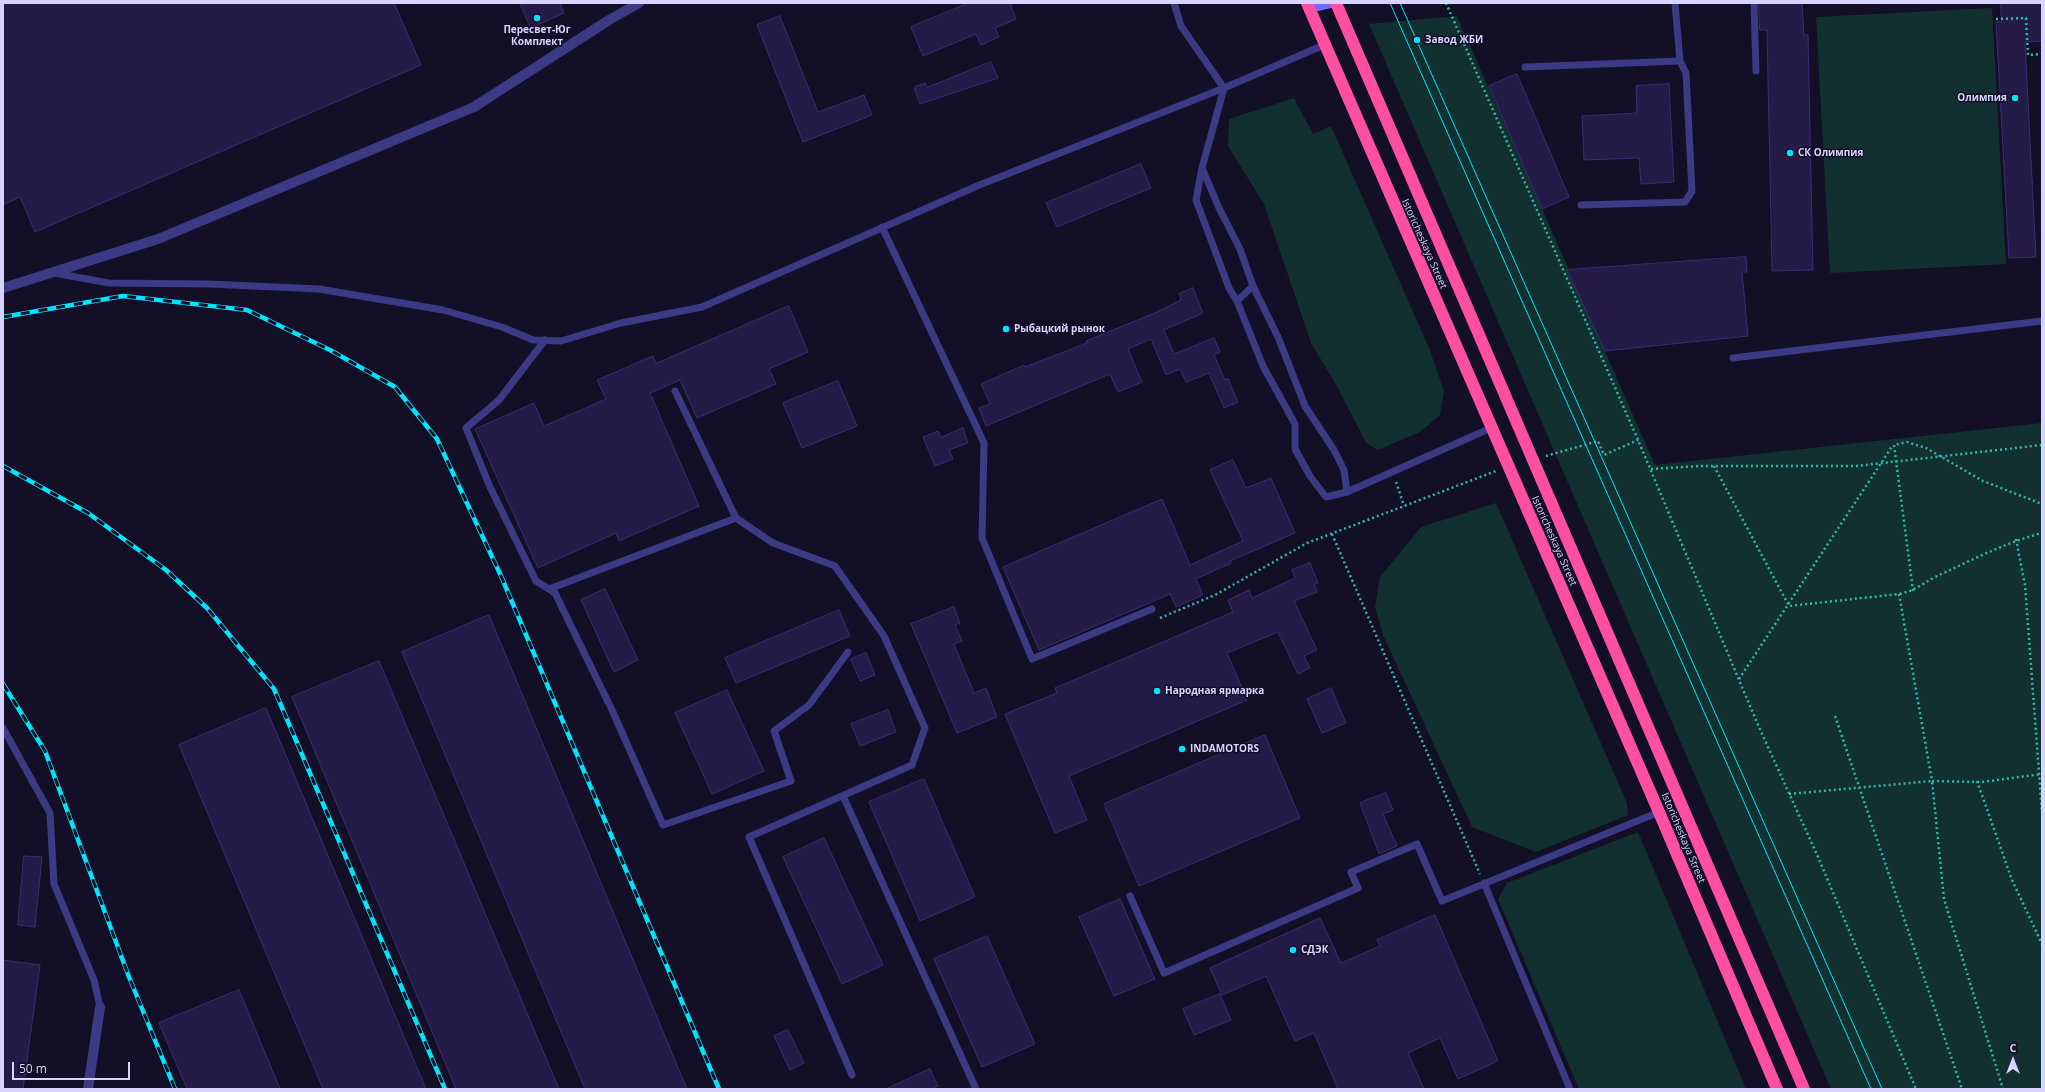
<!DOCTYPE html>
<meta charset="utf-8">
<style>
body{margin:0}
#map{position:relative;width:2045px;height:1092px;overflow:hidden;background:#130f26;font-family:"Open Sans",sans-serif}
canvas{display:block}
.frame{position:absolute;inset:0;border:4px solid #d9d4ff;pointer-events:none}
.north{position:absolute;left:1993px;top:1040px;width:40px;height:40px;-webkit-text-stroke:3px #130f26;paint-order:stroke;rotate:0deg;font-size:11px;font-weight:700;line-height:16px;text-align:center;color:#d9d4ff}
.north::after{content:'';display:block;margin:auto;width:14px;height:18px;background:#d9d4ff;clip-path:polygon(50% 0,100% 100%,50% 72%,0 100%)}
.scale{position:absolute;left:12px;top:1062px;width:118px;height:18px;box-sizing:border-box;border:2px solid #d9d4ff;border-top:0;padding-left:5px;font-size:12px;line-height:14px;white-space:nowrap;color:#d9d4ff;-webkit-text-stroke:3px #130f26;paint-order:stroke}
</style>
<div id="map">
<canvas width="2045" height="1092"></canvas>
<div class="frame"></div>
<div class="north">С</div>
<div class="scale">50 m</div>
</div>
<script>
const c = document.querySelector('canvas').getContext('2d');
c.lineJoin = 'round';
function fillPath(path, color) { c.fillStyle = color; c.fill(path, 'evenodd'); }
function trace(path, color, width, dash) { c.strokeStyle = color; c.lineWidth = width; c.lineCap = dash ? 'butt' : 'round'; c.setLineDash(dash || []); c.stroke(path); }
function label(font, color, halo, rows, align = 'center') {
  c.font = font + ' "Open Sans",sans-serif'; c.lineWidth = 3; c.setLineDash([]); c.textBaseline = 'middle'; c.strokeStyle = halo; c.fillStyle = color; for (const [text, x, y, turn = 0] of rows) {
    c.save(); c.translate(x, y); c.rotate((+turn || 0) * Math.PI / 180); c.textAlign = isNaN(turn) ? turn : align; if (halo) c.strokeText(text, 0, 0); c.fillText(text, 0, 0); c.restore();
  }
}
fillPath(new Path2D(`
 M1992,8L2006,264L1830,273L1816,17Z
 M1457,16L1655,465L2042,423V1089H1831L1369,24Z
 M1294,98L1313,134L1331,126L1429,348L1444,391L1440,415L1420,432L1378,450L1366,443L1338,388L1311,343L1264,204L1228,146L1229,119Z
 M1496,503L1627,803L1628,815L1536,852L1472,827L1383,635L1375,607L1380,577L1421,527Z
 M1638,832L1746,1089H1579L1498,899L1507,883Z`), '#12302f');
const building = new Path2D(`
 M3,3H394L421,65L35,232L20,197L3,205Z
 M520,3H560L564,13L531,28Z
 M969,3H1010L1016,19L995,28L999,37L981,45L976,34L923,56L911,27Z
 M1759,3H1802L1804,35H1808L1813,270L1772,271L1767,30H1760Z
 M2001,3H2042V41L2025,42L2036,257L2009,258L1996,22H2001Z
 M780,16L818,112L864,95L872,115L803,142L757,25Z
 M991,62L998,78L920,104L914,87L925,83L927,87Z
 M1517,74L1569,197L1542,209L1489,86Z
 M1669,84L1674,182L1641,184L1639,158L1584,160L1582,116L1637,113L1636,86Z
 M1141,164L1151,188L1057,227L1046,203Z
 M1746,257L1747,272H1742L1748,336L1605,351L1567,270Z
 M1193,288L1203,313L1164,330L1174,354L1214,338L1220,352L1214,355L1225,380L1228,379L1238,402L1224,408L1209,373L1186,382L1180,369L1166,375L1151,339L1128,349L1142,382L1118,392L1110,374L986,426L979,408L990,404L981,384L1024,365L1025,367L1087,343L1086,341L1157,312L1181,300L1179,294Z
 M789,306L808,352L769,369L776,384L697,418L680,380L650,393L699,506L619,541L616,533L538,568L475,429L534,403L544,426L606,399L597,380L653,356L656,363Z
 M838,381L857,426L802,448L783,403Z
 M963,428L968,443L949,450L953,459L935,466L923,437L938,431L941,437Z
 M1233,460L1246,488L1271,478L1295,533L1230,561L1231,563L1196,579L1203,595L1176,607L1170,594L1039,650L1003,567L1162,499L1190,565L1243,541L1210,470Z
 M1310,563L1318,583L1314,584L1317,592L1294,601L1317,650L1304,656L1310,668L1298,674L1278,632L1227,653L1247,700L1069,776L1087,820L1055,833L1005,714L1057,693L1055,688L1233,612L1228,600L1249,590L1252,598L1295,578L1292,570Z
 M605,589L638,660L614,672L581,600Z
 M954,607L960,623L955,625L962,641L954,644L974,693L986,688L997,717L957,733L911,624Z
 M839,610L850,636L736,683L725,658Z
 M489,615L687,1089H585L402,652Z
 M866,653L875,675L860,681L851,659Z
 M379,661L559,1089H456L292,697Z
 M1331,688L1346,723L1322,733L1307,699Z
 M727,690L764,771L712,794L675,713Z
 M266,708L426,1089H323L179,745Z
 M888,710L896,732L860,746L851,724Z
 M1265,735L1300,818L1139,886L1104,804Z
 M924,779L975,897L920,921L869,802Z
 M1386,793L1393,810L1383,814L1397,846L1379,854L1360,803Z
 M824,838L883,965L842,984L783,857Z
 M24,856L42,857L35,927L18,925Z
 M1120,899L1155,979L1114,996L1079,917Z
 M1435,915L1498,1061L1458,1079L1440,1038L1408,1053L1424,1089H1338L1314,1033L1295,1041L1266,976L1222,995L1210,968L1320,918L1341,963L1380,946L1377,940Z
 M987,936L1035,1044L982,1067L934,959Z
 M3,960L40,965L23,1089H3Z
 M239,990L280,1089H187L159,1023Z
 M1220,994L1231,1020L1194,1035L1183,1009Z
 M788,1030L804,1063L790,1070L774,1036Z
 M930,1069L938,1086L931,1089H886Z`);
fillPath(building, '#241b47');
trace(building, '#3b2d73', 1);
trace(new Path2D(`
 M1446,3L1638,440L1758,725L1818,857L1916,1089
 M1996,19L2026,18L2028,55L2042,54
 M1546,456L1598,441L1604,455L1638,440
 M1714,466L1789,606L1899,594C1914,591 1922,584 1935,577C1970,561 2004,543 2042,533
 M1651,469L1699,466H1856L2042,445
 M1396,482L1404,506
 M1332,534L1480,874
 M2016,539L2025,585L2042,813
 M1913,591L1894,445L1907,442L1926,448L1983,481L2042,504
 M1899,594L1932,781L1982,782L2042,774
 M1160,618L1215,595L1307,543L1496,471
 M1739,679L1893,445
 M1835,716L1962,1089
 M1977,781L2012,880L2042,944
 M1789,794L1932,781L1944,899L2003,1089`), '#2fb8b0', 2.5, [2, 3]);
trace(new Path2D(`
 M1174,3L1181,26L1224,88L1202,168L1196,200L1229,288L1237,301L1263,366L1295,424V449L1310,476L1326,497L1347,492L1344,470L1334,450L1305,406L1278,337L1253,286L1240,249L1219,208L1202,168
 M1754,3L1756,71
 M1525,67L1680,61L1675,3
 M1581,205L1685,202L1692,191L1686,73L1680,61
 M882,227L984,443L982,538L1032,659L1152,609
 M54,273L109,283L209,284L319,289L443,310L502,327L533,340L561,341L621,323L702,307L977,186L1224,88L1324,45
 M1237,301L1253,286
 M545,340L499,400L466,428L490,487L536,581L555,593L612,710L663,825L791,781L774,731L809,705L848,652
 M1733,358L2042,321
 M1347,492L1491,428
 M736,518L773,543L835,566L884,636L925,728L912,765L749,837L852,1075
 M549,589L736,518L675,391
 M3,728L50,813L54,884L94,980L100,1007
 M843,796L976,1089
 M1484,883L1570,1089
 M1130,896L1164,973L1358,888L1351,872L1417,844L1442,901L1659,812`), '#3d3a85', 7);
trace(new Path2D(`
 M3,288L158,239L474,107L609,20L639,3
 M88,1089L100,1007`), '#3d3a85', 10);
trace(new Path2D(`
 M1310,8L1331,3`), '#6f6bff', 10);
trace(new Path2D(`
 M1307,3L1659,812L1777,1089
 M1336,3L1804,1089`), '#ff4fa3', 12);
trace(new Path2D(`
 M1390,3L1871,1089
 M1400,3L1882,1089`), '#00e5ff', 1);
const rail = new Path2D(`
 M3,317L123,296L247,310L330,350L395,387L437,439L501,576L719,1089
 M3,466L88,513L166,570L207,608L274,689L445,1089
 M3,684L45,751L129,977L175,1089`);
trace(rail, '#00e5ff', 4.5);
trace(rail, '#130f26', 3, [9]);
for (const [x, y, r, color] of [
 [537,18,4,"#00e5ff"],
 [1417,40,4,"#00e5ff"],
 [2015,98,4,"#00e5ff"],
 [1790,153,4,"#00e5ff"],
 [1006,329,4,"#00e5ff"],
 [1157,691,4,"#00e5ff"],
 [1182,749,4,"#00e5ff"],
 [1293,950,4,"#00e5ff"]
]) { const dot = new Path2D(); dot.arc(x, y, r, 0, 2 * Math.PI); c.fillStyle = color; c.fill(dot); trace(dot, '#130f26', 1.5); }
label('bold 10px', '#d9d4ff', '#130f26', [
 ["Пересвет-Юг",537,30,"center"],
 ["Комплект",537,42,"center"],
 ["Завод ЖБИ",1425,40],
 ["Олимпия",2007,98,"right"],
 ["СК Олимпия",1798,153],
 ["Рыбацкий рынок",1014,329],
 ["Народная ярмарка",1165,691],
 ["INDAMOTORS",1190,749],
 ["СДЭК",1301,950]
], 'left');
label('10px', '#d9d4ff', '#130f26', [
 ["Istoricheskaya Street",1424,244,66],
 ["Istoricheskaya Street",1554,541,66],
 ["Istoricheskaya Street",1683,838,67]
]);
</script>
